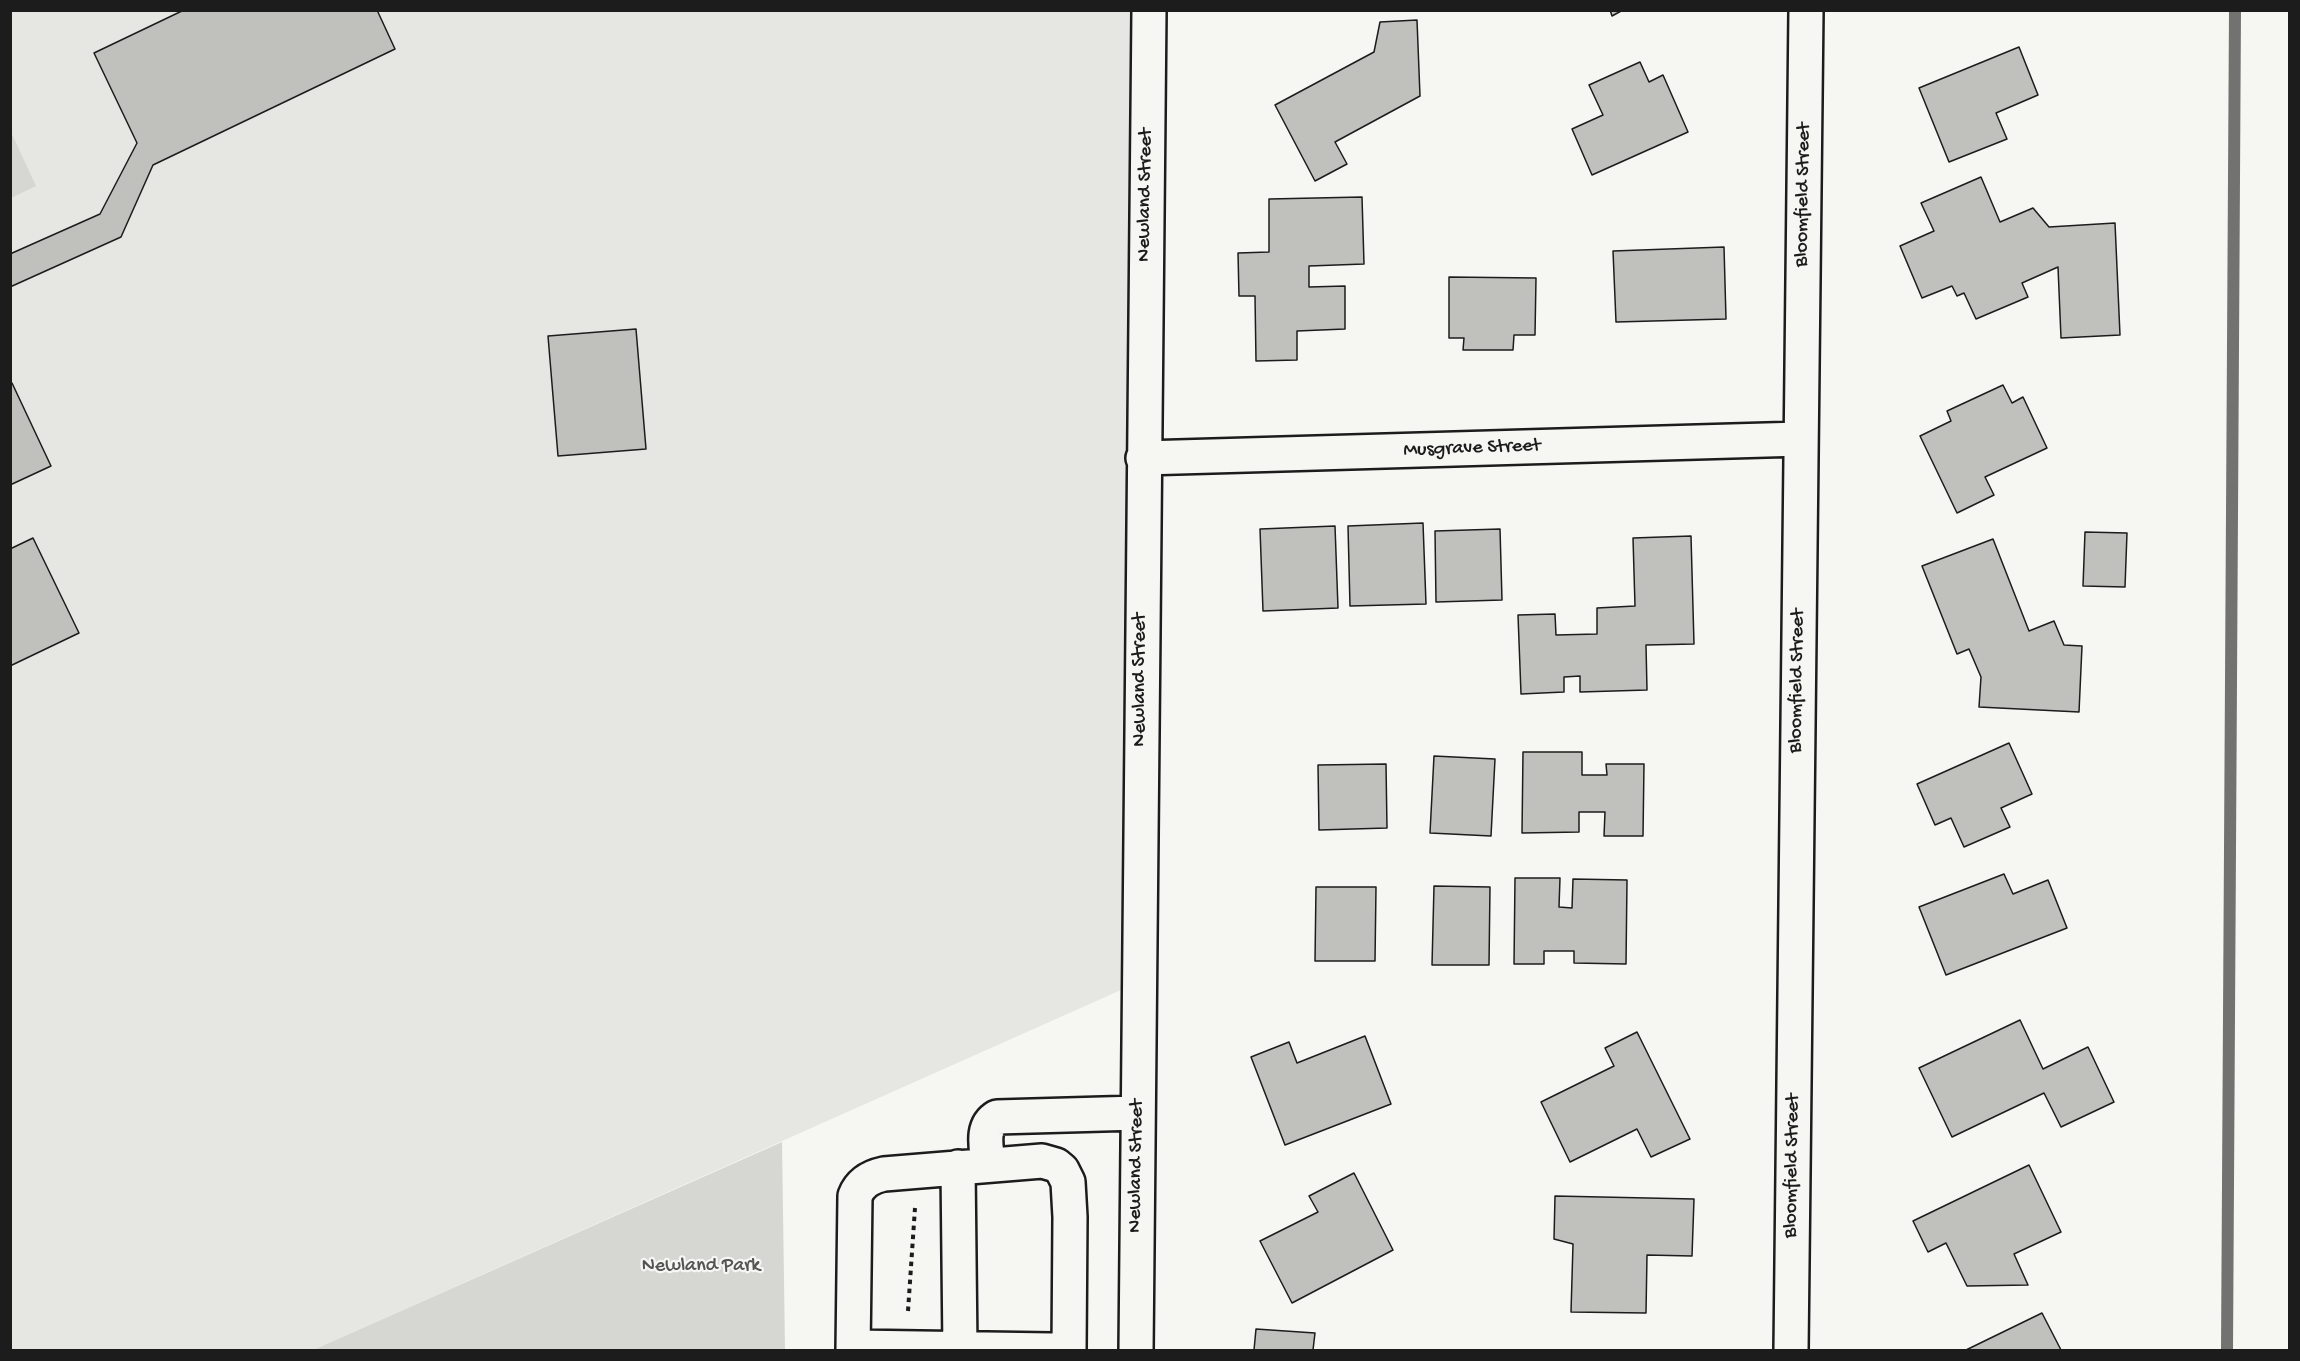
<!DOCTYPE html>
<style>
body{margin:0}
#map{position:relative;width:2300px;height:1361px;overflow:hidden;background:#f6f6f2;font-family:"Gochi Hand",sans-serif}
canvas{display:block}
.frame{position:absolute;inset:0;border:12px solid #1c1c1c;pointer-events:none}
</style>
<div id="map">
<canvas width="2300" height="1361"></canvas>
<div class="frame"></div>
</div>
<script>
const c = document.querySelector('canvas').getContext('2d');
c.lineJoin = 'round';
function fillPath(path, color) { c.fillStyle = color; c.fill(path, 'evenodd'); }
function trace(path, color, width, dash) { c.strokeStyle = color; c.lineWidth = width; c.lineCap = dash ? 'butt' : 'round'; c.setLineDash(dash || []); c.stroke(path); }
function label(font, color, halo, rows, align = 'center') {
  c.font = font + ' "Gochi Hand",sans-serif'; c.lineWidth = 4.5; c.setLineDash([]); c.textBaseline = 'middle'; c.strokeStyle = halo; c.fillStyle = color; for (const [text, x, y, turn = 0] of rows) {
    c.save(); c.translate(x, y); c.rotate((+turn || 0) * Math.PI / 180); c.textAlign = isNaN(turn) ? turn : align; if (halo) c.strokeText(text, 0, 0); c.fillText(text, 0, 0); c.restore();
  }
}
fillPath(new Path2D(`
 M10,11H1149L1139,982L313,1350H11Z`), '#e6e6e2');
fillPath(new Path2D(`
 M10,130L36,186L11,198H10Z
 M782,1142L785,1350H313Z`), '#d6d6d2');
trace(new Path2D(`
 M2227,1350L2235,10`), '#727271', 12);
const building = new Path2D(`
 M184,10H377L395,49L153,165L121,237L10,287V254L100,214L137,143L94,53Z
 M1610,10H1623L1612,16Z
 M1417,20L1420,96L1335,142L1347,164L1315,181L1275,105L1374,52L1380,22Z
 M2019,47L2038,95L1996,113L2007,139L1949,162L1919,88Z
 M1640,62L1649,82L1663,75L1688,132L1592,175L1572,129L1603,115L1589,85Z
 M1981,177L2000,222L2033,208L2049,227L2115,223L2120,335L2061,338L2058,267L2022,283L2028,297L1976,319L1964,293L1957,296L1952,286L1922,298L1900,246L1934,231L1921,203Z
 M1362,197L1364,264L1309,266V287L1345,286V329L1297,331V360L1256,361L1255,296H1239L1238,253L1269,252V199Z
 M1724,247L1726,319L1616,322L1613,251Z
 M1449,277L1536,278L1535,335H1514L1513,350H1463L1464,338H1449Z
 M636,329L646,449L558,456L548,336Z
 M12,383L51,466L10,485V384Z
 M2003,385L2012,403L2023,397L2047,448L1985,477L1994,495L1957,513L1920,436L1951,421L1947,411Z
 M1423,523L1426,604L1350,606L1348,526Z
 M1335,526L1338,608L1263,611L1260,529Z
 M1500,529L1502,600L1436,602L1435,531Z
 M2085,532L2127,533L2125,587L2083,586Z
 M1691,536L1694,644L1646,645L1647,690L1580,692V676L1564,677V692L1521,694L1518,615L1555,614L1556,635L1597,634V608L1635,606L1633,538Z
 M33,538L79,633L10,666V549Z
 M1993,539L2029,631L2054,621L2064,645L2082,646L2079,712L1979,707L1981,677L1969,649L1957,654L1922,566Z
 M2009,743L2032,794L2001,808L2010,827L1964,847L1951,818L1935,825L1917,784Z
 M1523,752H1582V775H1607L1606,764H1644L1643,836H1604L1605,812H1579V832L1522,833Z
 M1434,756L1495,759L1491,836L1430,833Z
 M1386,764L1387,828L1319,830L1318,765Z
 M2004,874L2013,894L2048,880L2067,928L1946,975L1919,907Z
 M1515,878H1560L1559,907L1572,908L1573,879L1627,880L1626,964L1574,963V951H1544V964H1514Z
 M1434,886L1490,887L1489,965H1432Z
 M1316,887H1376L1375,961H1315Z
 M2020,1020L2043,1069L2088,1047L2114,1102L2061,1127L2044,1093L1952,1137L1919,1068Z
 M1637,1032L1690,1139L1651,1157L1637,1129L1570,1162L1541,1102L1614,1066L1605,1048Z
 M1365,1036L1391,1104L1285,1145L1251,1057L1289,1042L1297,1063Z
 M2029,1165L2061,1232L2014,1254L2028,1285L1967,1286L1946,1243L1928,1252L1913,1221Z
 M1354,1173L1393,1250L1292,1303L1260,1241L1318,1212L1309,1196Z
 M1555,1196L1694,1199L1692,1256L1647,1255L1646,1313L1571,1312L1573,1244L1554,1239Z
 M2042,1313L2061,1350H1966Z
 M1256,1329L1315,1333L1313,1350H1254Z`);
fillPath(building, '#c0c0bd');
trace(building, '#1c1c1c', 1.5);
const minor = new Path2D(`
 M1143,458L1801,439
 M988,1165C987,1149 980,1127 997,1117L1138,1113
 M958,1167L960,1350
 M854,1347L1052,1350
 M853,1350L855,1196C860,1183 870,1177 884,1174L1042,1161L1056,1165L1062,1170L1068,1182L1070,1217L1069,1350
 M1136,1350L1149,10
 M1791,1350L1806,10`);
trace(minor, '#1c1c1c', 38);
trace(new Path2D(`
 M908,1311L915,1208`), '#1c1c1c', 4, [4.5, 4.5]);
trace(minor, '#f6f6f2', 33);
label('20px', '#1c1c1c', '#f6f6f2', [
 ["Newland Street",1146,195,-89],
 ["Bloomfield Street",1804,195,-89],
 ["Musgrave Street",1472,449,-2],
 ["Newland Street",1141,680,-90],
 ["Bloomfield Street",1798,681,-89],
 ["Newland Street",1137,1166,-89],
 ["Bloomfield Street",1793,1166,-89]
]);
label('20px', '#545453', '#f6f6f2', [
 ["Newland Park",701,1267]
]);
</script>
